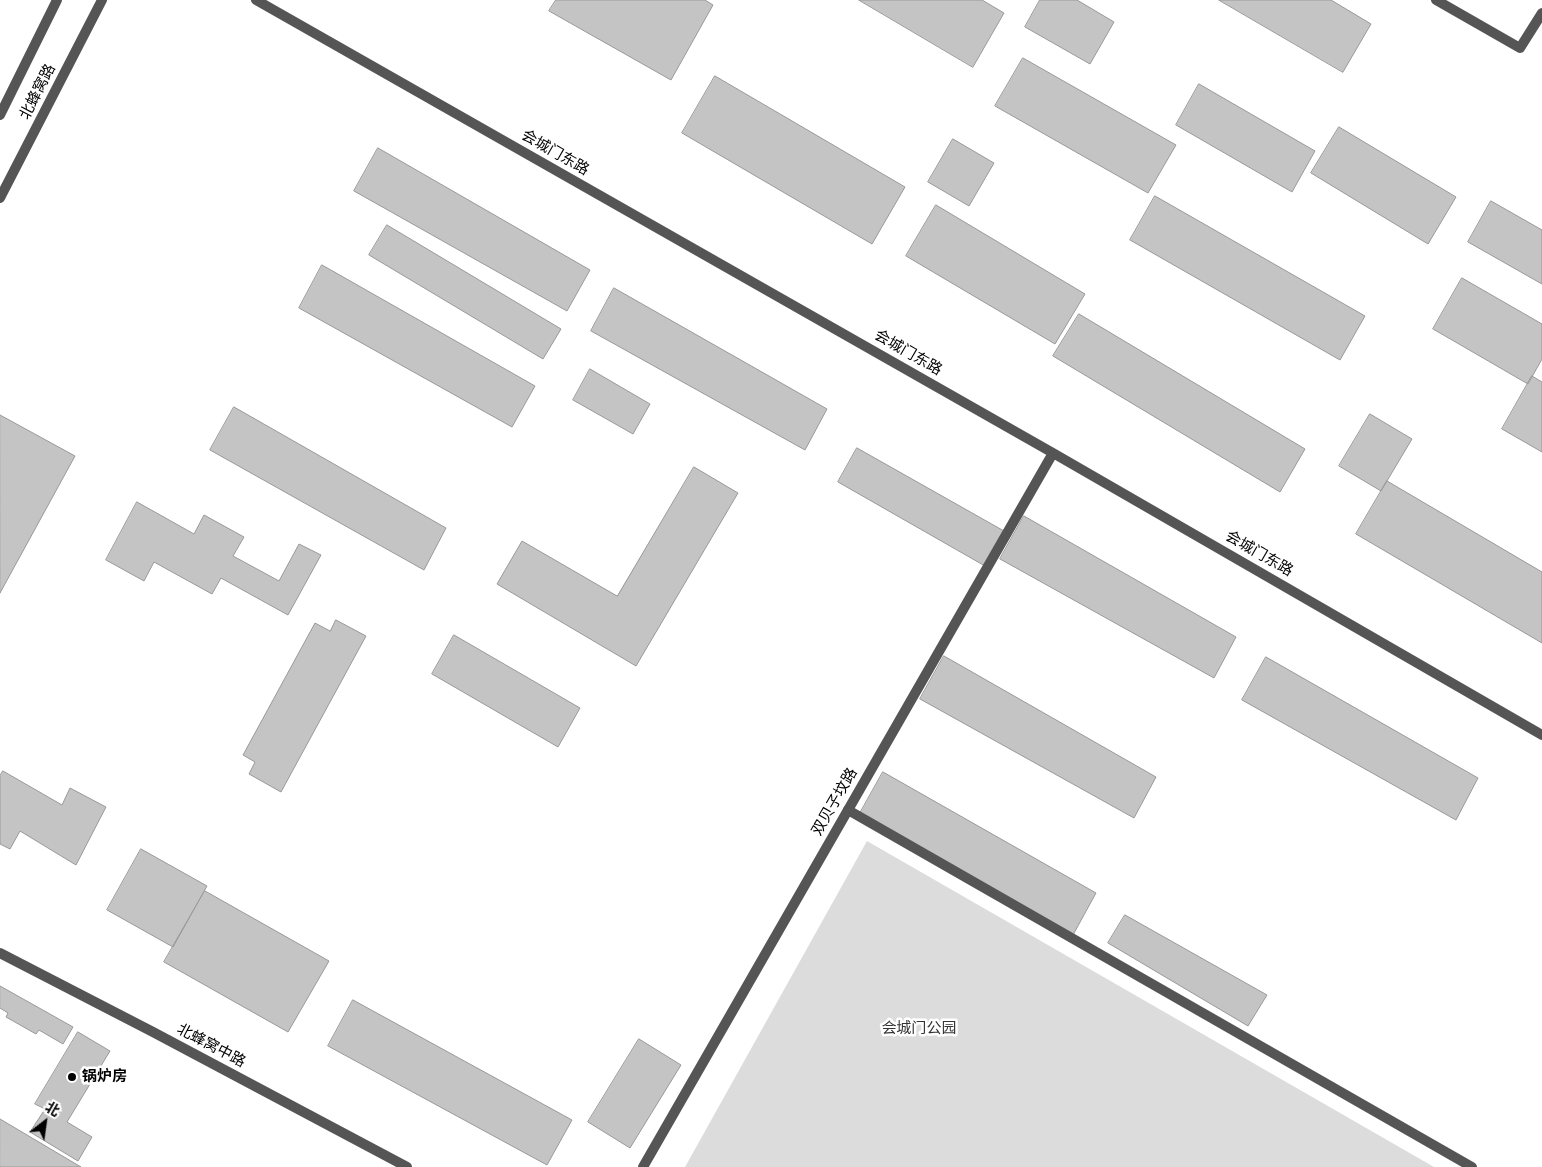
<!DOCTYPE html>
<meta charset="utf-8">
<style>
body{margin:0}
#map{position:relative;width:1542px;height:1167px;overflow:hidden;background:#fff;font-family:"Space Grotesk","Noto Sans SC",sans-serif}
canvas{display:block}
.north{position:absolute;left:20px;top:1097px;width:50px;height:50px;-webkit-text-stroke:4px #fff;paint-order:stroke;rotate:30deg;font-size:14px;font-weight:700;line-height:20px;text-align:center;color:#000}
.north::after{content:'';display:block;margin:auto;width:18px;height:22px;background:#000;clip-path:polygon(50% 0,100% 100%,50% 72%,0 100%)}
</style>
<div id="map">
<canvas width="1542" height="1167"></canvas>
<div class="north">北</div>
</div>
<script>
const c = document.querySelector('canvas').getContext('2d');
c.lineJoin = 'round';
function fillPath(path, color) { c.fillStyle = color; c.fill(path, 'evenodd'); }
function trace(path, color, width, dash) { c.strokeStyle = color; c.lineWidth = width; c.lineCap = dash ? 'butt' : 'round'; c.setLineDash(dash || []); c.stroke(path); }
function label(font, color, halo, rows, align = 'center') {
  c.font = font + ' "Space Grotesk","Noto Sans SC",sans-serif'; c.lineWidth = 5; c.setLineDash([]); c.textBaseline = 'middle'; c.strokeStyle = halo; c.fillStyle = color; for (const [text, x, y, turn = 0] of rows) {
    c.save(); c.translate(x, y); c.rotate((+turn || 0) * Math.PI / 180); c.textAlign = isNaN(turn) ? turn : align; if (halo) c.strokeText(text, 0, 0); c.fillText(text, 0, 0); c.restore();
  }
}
fillPath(new Path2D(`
 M867,841L1434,1167H685Z`), '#dcdcdc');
const building = new Path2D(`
 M556,0H705L713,5L671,80L549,11Z
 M859,0H982L1004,13L973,67Z
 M1040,0H1077L1114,22L1090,64L1025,27Z
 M1219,0H1331L1371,24L1343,72Z
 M1023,58L1176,145L1148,193L995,106Z
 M715,76L905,187L872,244L682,133Z
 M1199,84L1315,151L1292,192L1176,125Z
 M1339,127L1456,197L1428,244L1311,173Z
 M953,139L994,163L969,206L928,182Z
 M378,148L590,270L567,311L354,191Z
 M1155,196L1365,316L1340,360L1130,240Z
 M1491,201L1542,230V284L1468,242Z
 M936,205L1085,294L1055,344L906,256Z
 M387,225L561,329L543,359L369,255Z
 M322,265L535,386L512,427L299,308Z
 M1462,278L1542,324V359L1528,384L1433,329Z
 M614,288L827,409L805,450L591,331Z
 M1079,314L1305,449L1280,492L1053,356Z
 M590,369L650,404L633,434L573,400Z
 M1532,376L1542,382V452L1502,429Z
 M234,407L446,528L424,570L210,450Z
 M1370,414L1412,439L1381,491L1339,466Z
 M0,415L75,456L0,593Z
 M857,448L1004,531L985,566L838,482Z
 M694,467L738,493L636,666L497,584L522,541L617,596Z
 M1387,481L1542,572V643L1356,534Z
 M137,502L194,534L204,515L244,537L233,556L279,581L299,544L321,555L288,615L221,578L212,594L154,562L144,581L106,560Z
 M1024,516L1236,637L1214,678L1000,559Z
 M336,620L366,636L281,792L249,774L255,762L243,755L315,623L330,631Z
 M454,635L580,708L558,747L432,674Z
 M944,656L1156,777L1134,818L920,699Z
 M1266,657L1478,778L1456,820L1242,700Z
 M3,771L62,805L70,788L106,807L76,865L20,831L10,849L0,844V776Z
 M883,772L1096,893L1073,935L859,815Z
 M141,849L207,886L173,947L107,910Z
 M205,891L329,961L288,1032L164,962Z
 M1125,915L1267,995L1248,1026L1108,943Z
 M0,986L73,1027L63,1044L39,1030L36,1034L6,1017L8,1013L0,1008Z
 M353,1000L572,1120L547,1165L328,1046Z
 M78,1032L110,1051L67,1122L92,1137L78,1161L30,1132L45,1109L35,1104Z
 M639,1039L681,1065L630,1148L588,1122Z
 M0,1119L81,1167H0Z`);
fillPath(building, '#c4c4c4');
trace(building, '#999', 1);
trace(new Path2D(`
 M848,810L1472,1167`), '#555', 10);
trace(new Path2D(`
 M256,0L1053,453L1542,735
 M1436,0L1520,48L1542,13
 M0,953L153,1032L407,1167
 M643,1167L1053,453`), '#555', 10);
trace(new Path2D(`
 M0,115L57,0
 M0,198L102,0`), '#555', 10);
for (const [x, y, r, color] of [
 [72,1077,5,"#000"]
]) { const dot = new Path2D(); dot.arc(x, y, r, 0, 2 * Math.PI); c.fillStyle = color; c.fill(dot); trace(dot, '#fff', 2); }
label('15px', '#000', '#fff', [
 ["北蜂窝路",38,92,-63],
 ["会城门东路",555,153,30],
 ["会城门东路",908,353,30],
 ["会城门东路",1259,554,30],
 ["双贝子坟路",835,802,-60],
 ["北蜂窝中路",211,1046,28]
]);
label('15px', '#333', '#fff', [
 ["会城门公园",919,1029]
]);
label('bold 15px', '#000', '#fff', [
 ["锅炉房",82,1077]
], 'left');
</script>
